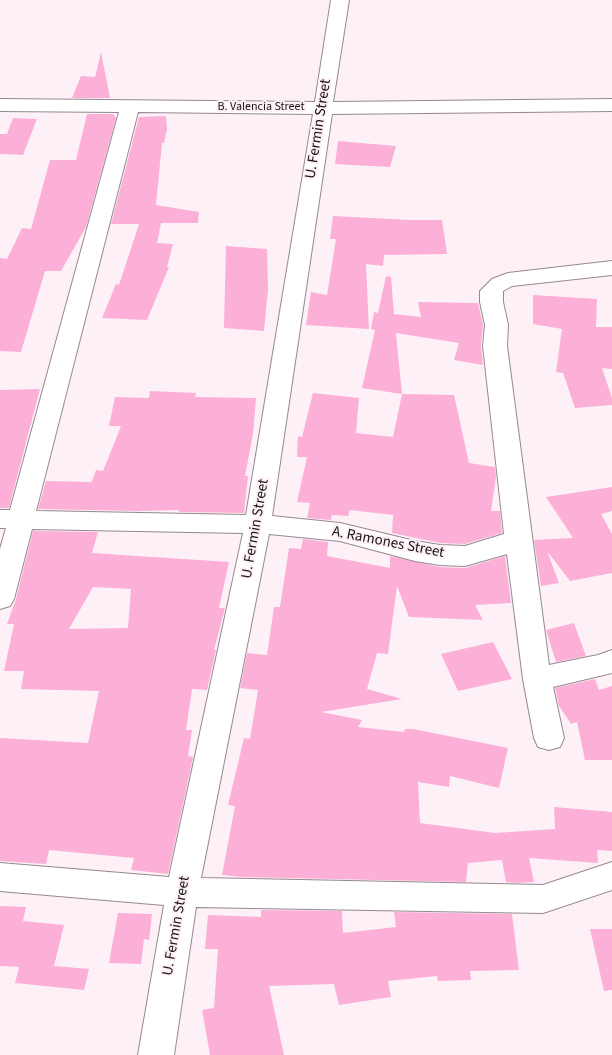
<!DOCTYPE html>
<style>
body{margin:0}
canvas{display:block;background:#fdf1f7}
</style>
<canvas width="612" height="1055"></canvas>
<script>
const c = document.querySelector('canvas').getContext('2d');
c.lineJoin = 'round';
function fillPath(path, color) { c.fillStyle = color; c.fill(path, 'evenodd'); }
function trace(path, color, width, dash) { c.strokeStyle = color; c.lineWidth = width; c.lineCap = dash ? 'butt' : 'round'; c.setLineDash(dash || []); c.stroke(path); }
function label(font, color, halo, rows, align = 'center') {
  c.font = font + ' "Source Sans 3",sans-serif'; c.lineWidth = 4; c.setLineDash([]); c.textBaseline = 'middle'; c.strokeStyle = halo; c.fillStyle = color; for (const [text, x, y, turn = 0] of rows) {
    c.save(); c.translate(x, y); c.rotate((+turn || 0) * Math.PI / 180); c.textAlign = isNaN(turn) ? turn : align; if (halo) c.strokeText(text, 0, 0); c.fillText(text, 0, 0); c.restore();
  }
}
fillPath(new Path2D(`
 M101,52L110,98H72L81,76L95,77Z
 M87,114H113L116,118L86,227L61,271H45L21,352L0,351V258L7,259L22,228L31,229L50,160H76Z
 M166,116L167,129L164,143H162L156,205L199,212L198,223H161L157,243L173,244L167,267H169L147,320L102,318L116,284L119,285L139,224H111L139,117Z
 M13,118L37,119L23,155L0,154V134H7Z
 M338,141L396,146L390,167L335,164Z
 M333,216L409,220H442L447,254L384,255L383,266L366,264L369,329L306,325L311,292L327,295L336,239H330Z
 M226,246L267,249L268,289L264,331L224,328Z
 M386,276L391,277L394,314L421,317L418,302L478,303L483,325L481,346L483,365L454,360L459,343L396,333L402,394L362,388L375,330L371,329L374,312L378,313Z
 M533,295L597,299L596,327H612V369L602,368L612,398V405L575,408L563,373L556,372L562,329L533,324Z
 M40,389L9,508H0V390Z
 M150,391L196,393L195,397L256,398L253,434L245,476H248L244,513L179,512V510L138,511L38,509L46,481L90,482L92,481L96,470L103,471L121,426H109L115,397L149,398Z
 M313,393L359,398L356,433L393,437L402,394L454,395L469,463L495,467L496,477L491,511H500L502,533L465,544L440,543L392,533L393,515L350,510L348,516L332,515L331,520L307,518L310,503L297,502L307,457H297L298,436L302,437Z
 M612,487V511L601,514L612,534V573L570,581L547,551L559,583L541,586L534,540L573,538L546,497Z
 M33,531L98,532L92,553L229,562L219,608H225L214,650H216L207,690L192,689L186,730H192L188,756L193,757L168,874L131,870L134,858L49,850L46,864L0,861V738L88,743L99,691L21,689L24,671H4L14,624H7L16,599ZM93,587L131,589L128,628L69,629Z
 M303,539L328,542L327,556L390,568V556L440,567L465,568L505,556L511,603L475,605L483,620L409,617L397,586L388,654L377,653L367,689L402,699L321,712L362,720L358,727L404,732L405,729H413L508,748L499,788L450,776L449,787L418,782L420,823L495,833L555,829L554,807L612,812V851L597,850L598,863L529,858L534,882L517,883L506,882L502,860L468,863L466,882L242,877L222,875L235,806L228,805L244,738L250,739L258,690L240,688L247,653L267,655L274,607H280L289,548L301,549Z
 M574,623L586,656L556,662L546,630Z
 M493,642L512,679L458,691L441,654Z
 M595,679L599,690L612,686V760H585L577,722L571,724L559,706L555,688Z
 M0,906L26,907L23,921L64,925L54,966L89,969L84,990L15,983L19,967L0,966Z
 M261,910L342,911L343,933L396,927L394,912L512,914L519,970L470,971L471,980L438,981L437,976L388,981L391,997L339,1005L334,984L269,986L284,1055H210L202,1010L214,1008L218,949H205L208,915L261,917Z
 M118,913L152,914L149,940L144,939L141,964L109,963Z
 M590,929H612V990L604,991Z`), '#fcb0d7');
const street = new Path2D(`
 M331,0H349L333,102L612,99V111L332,114L272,516L340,523L415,541L440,545L465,546L504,534L483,346L485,325L480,302V291L492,279L508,273L612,261V275L512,286L503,291V302L508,325L507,346L549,665L598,655L612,650V673L553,687L564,738L560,747L549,750L538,747L534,738L523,679L507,554L465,566L440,565L415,561L340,541L269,534L201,878L543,885L612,862V890L543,913L196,907L174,1055H138L164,905L0,891V863L169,877L243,533L32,529L14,599L10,606L0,609V549L6,528H0V510H10L119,112L0,111V99L315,102ZM138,112L313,114L246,515L36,511Z`);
trace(street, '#95898f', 2);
fillPath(street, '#fff');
label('12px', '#191517', '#fdf1f7', [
 ["B. Valencia Street",261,107]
]);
label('15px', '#191517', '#fdf1f7', [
 ["U. Fermin Street",319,129,-81],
 ["U. Fermin Street",256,529,-80],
 ["A. Ramones Street",388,543,11],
 ["U. Fermin Street",177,926,-80]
]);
</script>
